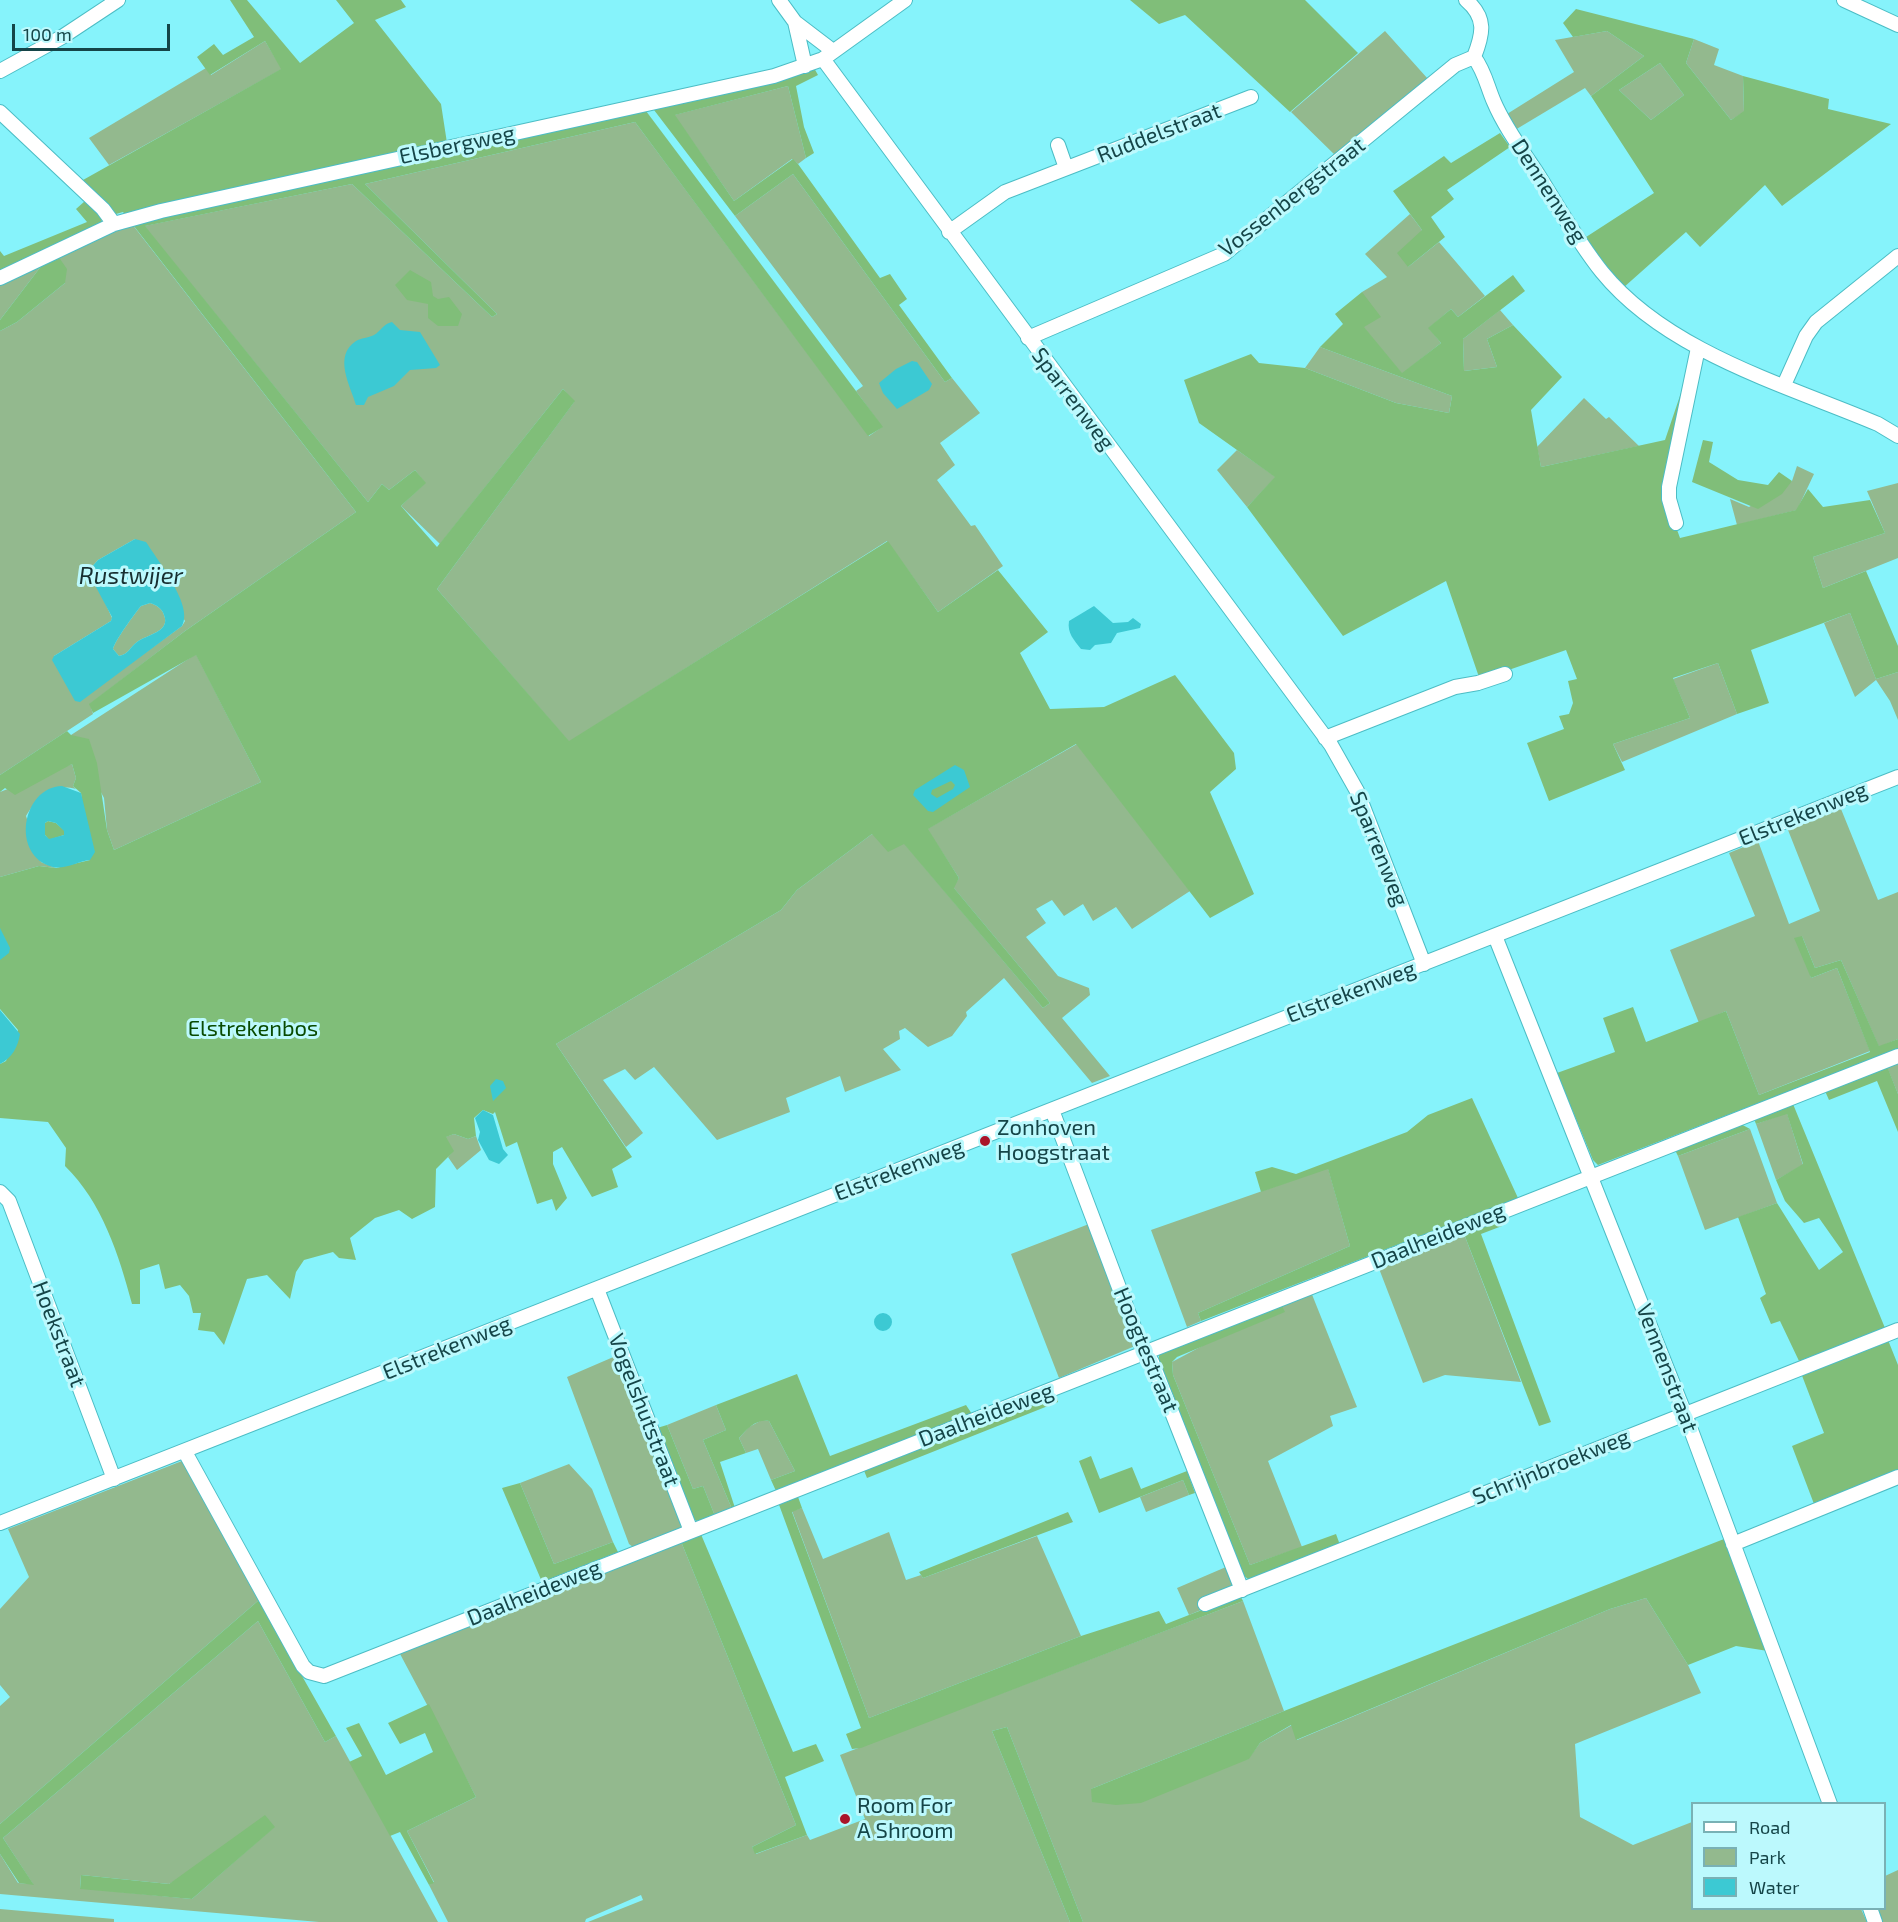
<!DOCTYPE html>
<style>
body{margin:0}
#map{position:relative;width:1898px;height:1922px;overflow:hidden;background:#86f3fb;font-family:"Exo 2",sans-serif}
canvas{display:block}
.legend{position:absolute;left:1691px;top:1802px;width:195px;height:108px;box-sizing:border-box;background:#bcf9fd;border:2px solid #79b1b5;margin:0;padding:8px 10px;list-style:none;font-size:18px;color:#154548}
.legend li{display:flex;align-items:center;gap:12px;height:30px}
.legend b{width:30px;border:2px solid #79b1b5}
.scale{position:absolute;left:12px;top:24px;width:158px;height:27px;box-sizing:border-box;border:3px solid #154548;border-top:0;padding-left:8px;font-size:18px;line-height:21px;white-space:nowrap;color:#154548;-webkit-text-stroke:4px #bcf9fd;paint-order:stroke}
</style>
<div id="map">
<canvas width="1898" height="1922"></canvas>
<ul class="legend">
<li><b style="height:8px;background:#fff"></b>Road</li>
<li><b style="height:16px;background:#93b98e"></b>Park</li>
<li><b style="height:16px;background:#3cc9d3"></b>Water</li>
</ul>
<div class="scale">100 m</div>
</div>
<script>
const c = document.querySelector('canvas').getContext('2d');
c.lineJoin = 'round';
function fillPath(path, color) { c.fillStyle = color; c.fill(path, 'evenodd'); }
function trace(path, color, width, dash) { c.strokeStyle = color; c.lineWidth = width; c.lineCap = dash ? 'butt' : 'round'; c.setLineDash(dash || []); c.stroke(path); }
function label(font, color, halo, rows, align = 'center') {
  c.font = font + ' "Exo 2",sans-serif'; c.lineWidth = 6; c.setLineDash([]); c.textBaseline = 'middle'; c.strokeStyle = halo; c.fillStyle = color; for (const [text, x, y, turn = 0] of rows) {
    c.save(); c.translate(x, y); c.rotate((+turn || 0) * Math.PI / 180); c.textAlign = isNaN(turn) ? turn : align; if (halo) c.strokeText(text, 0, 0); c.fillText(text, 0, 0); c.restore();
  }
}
fillPath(new Path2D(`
 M1385,31L1428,79L1338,158L1291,112Z
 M1607,31L1644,56L1591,96L1585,88L1515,130L1507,114L1574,72L1555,40Z
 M1694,39L1719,49L1714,65L1743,76L1744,112L1731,120L1686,63Z
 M265,41L282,69L109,165L89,138L206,68L211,75Z
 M1660,63L1684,95L1651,120L1619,90Z
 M788,86L806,158L798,164L792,159L734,201L674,115Z
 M635,122L869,436L882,427L856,391L863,386L735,216L793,174L945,382L952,378L980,413L940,443L955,465L937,480L971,526L975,525L1003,566L938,612L887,541L569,742L437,589L574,402L563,389L440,544L401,506L425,483L415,470L389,490L382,484L368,502L144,226L352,184L492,317L497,314L365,184Z
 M1410,214L1422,230L1408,267L1439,242L1485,296L1458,317L1451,309L1429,328L1441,343L1402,374L1363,327L1362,292L1387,277L1365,254Z
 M132,224L356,512L185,631L90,704L93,714L0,775V331L17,322L65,283L58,256ZM135,539L185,621L182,626L131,663L54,656L111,621L112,618L90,569L98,560Z
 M42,265L0,320V285Z
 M1500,310L1513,325L1487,339L1497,367L1464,371L1463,339Z
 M1320,347L1452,396L1449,413L1396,403L1305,368Z
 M1584,398L1606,419L1609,417L1639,446L1541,467L1537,447Z
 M1237,450L1276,477L1247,507L1217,470Z
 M1797,466L1814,474L1797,510L1737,525L1730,499L1749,507L1792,481Z
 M1898,483V558L1823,588L1813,557L1885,533L1867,491Z
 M150,603C156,605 162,608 164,615C171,632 146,635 137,642C130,647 129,654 119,656L113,649C114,642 135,613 141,606Z
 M1850,613L1876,679L1898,672V720L1890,701L1876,680L1855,697L1824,623Z
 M196,654L261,782L114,850L107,830L104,798L71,735Z
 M1718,663L1737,714L1622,762L1613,744L1690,718L1673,679Z
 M1077,744L1190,891L1132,929L1116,907L1093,921L1083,904L1064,916L1052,900L1036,909L1046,923L1026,937L1058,976L1089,988L1090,995L1062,1018L1110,1076L1092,1083L1004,978L966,1012L967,1016L952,1036L928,1047L905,1028L899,1031L900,1039L883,1049L901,1070L845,1092L840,1076L786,1098L790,1112L717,1140L654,1067L635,1080L625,1069L603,1080L643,1133L626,1147L556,1044L781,910L797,890L872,834L904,843L1043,1008L1050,1003L953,887L959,878L927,829Z
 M72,764L76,778L73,786L76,789C51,783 38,797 26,816L41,862L56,868L39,866L0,877V792Z
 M1841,809L1878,900L1898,892V1039L1879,1047L1841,960L1815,968L1802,936L1811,978L1837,968L1870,1051L1759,1095L1726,1011L1699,1023L1670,950L1755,916L1729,853L1758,841L1789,924L1820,911L1788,830Z
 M1898,1062V1094L1887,1067Z
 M1787,1113L1803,1165L1776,1180L1756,1124Z
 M1750,1129L1777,1203L1705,1230L1678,1156Z
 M454,1134L468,1139L476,1136L481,1150L457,1170L448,1157L453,1151L445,1137Z
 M1328,1168L1350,1246L1198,1313L1201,1321L1187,1327L1151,1230Z
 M1089,1224L1135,1346L1059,1378L1011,1254Z
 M1464,1234L1521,1382L1445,1375L1423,1383L1378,1266Z
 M1311,1292L1357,1407L1330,1416L1333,1426L1268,1461L1302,1547L1250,1565L1173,1375L1172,1362L1281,1304Z
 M618,1355L683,1524L681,1529L633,1547L629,1544L567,1377Z
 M716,1405L726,1430L703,1440L732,1509L715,1516L703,1486L693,1489L667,1425Z
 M762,1420L769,1421L795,1471L771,1480L758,1449L746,1453L739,1438L749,1427Z
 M182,1461L259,1600L0,1824V1706L10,1697L0,1685V1609L29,1577L8,1529Z
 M569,1464L592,1489L613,1542L554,1564L520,1483Z
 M1183,1480L1189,1495L1146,1512L1140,1497Z
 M802,1508L823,1559L889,1532L906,1580L921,1575L923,1578L1037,1536L1081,1636L869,1718L792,1511Z
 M680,1539L796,1825L752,1847L756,1854L807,1835L810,1840L865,1819L840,1755L1243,1601L1284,1711L1091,1789L1248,1759L1260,1743L1292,1725L1297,1740L1610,1609L1646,1598L1688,1665L1701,1693L1575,1744L1580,1817L1633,1845L1692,1822V1908L1861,1909L1867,1922H1083L1007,1727L992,1731L1070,1922H588L643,1900L641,1895L586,1919L585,1922H448L429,1885L434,1882L407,1831L476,1797L399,1652Z
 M1226,1567L1234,1585L1198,1601L1201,1610L1189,1615L1177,1588Z
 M258,1621L325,1742L336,1736L438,1922H319L0,1894V1854L18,1883L33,1884L3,1838ZM274,1827L192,1899L80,1888L81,1875L169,1884Z
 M1898,1870V1922H1879L1874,1909L1884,1908L1885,1876Z
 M0,1909L114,1919V1922H0Z`), '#93b98e');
fillPath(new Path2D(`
 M230,0H247L300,63L354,23L336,0H401L406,7L375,20L441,104L447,143L646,111L883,427L868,436L635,122L365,184L497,314L492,317L352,184L145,226L368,502L382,484L389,490L415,470L426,483L401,506L437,547L563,389L575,401L437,589L569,741L888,541L938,612L998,570L1048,632L1020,653L1050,709L1104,707L1175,675L1234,753L1236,769L1210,792L1254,894L1210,918L1076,744L928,829L959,878L954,888L1050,1003L1043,1008L904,844L888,852L872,834L797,890L781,910L556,1044L632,1157L612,1169L618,1187L592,1197L562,1147L553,1152V1164L567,1198L556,1211L552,1199L537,1204L517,1142L506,1147L495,1112L493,1114L483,1110L474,1118L476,1136L468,1139L454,1134L446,1137L454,1151L436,1169L435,1207L412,1219L399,1210L375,1218L350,1238L356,1260L339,1258L333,1252L304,1260L296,1272L290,1299L267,1275L247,1279L224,1345L214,1332L198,1330L201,1313H193L189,1296L180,1285L165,1289L159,1264L140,1270V1304H132C119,1255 102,1202 65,1166L66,1148L48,1122L0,1118V1064L6,1061L18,1030L0,1009V877L39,866L56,868L90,860L81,793L73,786L76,778L72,764L15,795L5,788L0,792V775L67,731L71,735L89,739L97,763L107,830L114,850L261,782L196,655L93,713L89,704L185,631L356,512L123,212L116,214L83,180L281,69L265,41L210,75L197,57L214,44L223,55L254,37Z
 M1130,0H1305L1358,53L1290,112L1185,15L1159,24Z
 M1576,9L1694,39L1686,63L1731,120L1744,111L1743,76L1829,99L1828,109L1891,124L1782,206L1765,185L1700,247L1686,232L1623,288L1583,239L1654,193L1591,96L1644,56L1607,31L1573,37L1563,23ZM1660,63L1684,95L1651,120L1619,90Z
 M814,68L818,75L796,86L804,127L814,153L806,158L788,86L675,115L734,201L793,159L798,164L880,278L890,274L907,299L899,305L952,378L945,382L793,174L735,216L654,110Z
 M1500,133L1510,147L1447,190L1454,199L1431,217L1445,237L1408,267L1397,253L1422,230L1393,191L1444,156L1451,163Z
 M85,201L100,214L102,222L96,227L0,272V251L4,256L87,222L76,209Z
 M58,256L67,269L65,283L17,322L0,331V320L42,265Z
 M410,270L431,282L433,296L438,299L449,297L462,314L458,326H438L428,318V304L407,300L395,285Z
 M1513,275L1525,291L1463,339L1464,371L1497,367L1487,339L1513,325L1562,377L1531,410L1541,467L1665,440L1684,384L1688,385L1672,516L1680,538L1796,510L1808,489L1823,507L1870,500L1885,533L1813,557L1823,588L1866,571L1898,646V672L1876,679L1850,613L1751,650L1769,703L1737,714L1718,663L1673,678L1690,718L1613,744L1625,770L1549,801L1527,743L1564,729L1559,716L1569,714L1573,703L1568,681L1577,679L1566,650L1480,680L1446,581L1343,636L1247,507L1275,477L1199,423L1184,380L1251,354L1259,363L1305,368L1396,403L1449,413L1452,396L1320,347L1343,324L1335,314L1362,292L1381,317L1364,327L1402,373L1441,343L1428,328L1451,309L1458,317Z
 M1703,440L1713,442L1709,462L1738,480L1768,485L1779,472L1792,481L1782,494L1758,509L1692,482Z
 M48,821L56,823L65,831L64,835L49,840L45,835V823Z
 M1802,936L1815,968L1841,960L1879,1046L1898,1039V1049L1598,1165L1593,1160L1557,1073L1615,1052L1603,1018L1633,1007L1646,1042L1726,1011L1759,1095L1870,1052L1837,968L1811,978L1794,938Z
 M1887,1066L1898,1094V1132L1877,1081L1829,1100L1825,1091Z
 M1472,1098L1518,1198L1201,1321L1198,1313L1350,1246L1328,1169L1261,1192L1255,1172L1272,1167L1296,1174L1407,1132L1428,1115Z
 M1793,1104L1885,1328L1799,1361L1780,1321L1771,1324L1760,1298L1766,1294L1738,1217L1777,1203L1819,1270L1843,1252L1819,1218L1804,1223L1785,1201L1776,1180L1803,1164L1787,1114L1756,1124L1754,1119Z
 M1739,1123L1750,1129L1678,1156L1674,1148Z
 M1499,1219L1502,1226L1481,1234L1551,1422L1539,1426L1464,1234Z
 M1281,1304L1285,1312L1177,1357L1172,1362L1173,1375L1250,1565L1336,1534L1340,1545L1255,1579H1248L1243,1575L1159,1360V1353Z
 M1888,1340L1898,1365V1472L1814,1504L1792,1446L1824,1433L1801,1373Z
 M797,1374L830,1456L966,1405L972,1414L776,1491L771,1480L795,1471L769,1421C756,1419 748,1428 739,1438L746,1453L720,1462L735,1508L732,1509L703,1440L726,1430L716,1405Z
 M1056,1392L1058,1402L867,1478L863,1468Z
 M667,1425L693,1489L703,1486L715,1516L696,1521L691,1515L657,1428Z
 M1091,1456L1100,1479L1132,1467L1141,1489L1187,1471L1195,1493L1189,1495L1183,1480L1099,1513L1079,1461Z
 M520,1483L554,1564L613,1542L618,1552L542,1582L502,1488Z
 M797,1494L802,1508L792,1512L869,1718L1081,1636L1159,1611L1166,1624L1240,1595L1243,1601L861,1748L852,1749L846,1734L861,1728L778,1502Z
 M1068,1512L1073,1522L923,1578L919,1572Z
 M700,1532L793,1752L816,1744L824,1761L785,1777L807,1835L755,1854L752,1847L796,1825L680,1539Z
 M1724,1539L1768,1651L1736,1646L1688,1665L1646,1598L1610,1609L1296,1740L1291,1725L1260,1743L1249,1759L1141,1803L1116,1805L1092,1802L1091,1789L1284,1711Z
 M259,1600L336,1736L325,1742L258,1621L3,1838L34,1885L19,1883L0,1854V1824Z
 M429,1704L476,1797L407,1831L434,1883L429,1885L400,1832L390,1836L349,1762L362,1756L346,1728L359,1723L386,1775L433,1752L425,1733L400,1744L388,1723Z
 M1007,1727L1083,1922H1070L992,1731Z
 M265,1815L275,1827L192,1899L80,1889L81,1875L169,1884Z`), '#80be79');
fillPath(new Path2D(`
 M392,322L400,330L420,332L440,365L436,368L410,370L394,386L368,397L364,405H356C350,385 333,356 356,341C361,338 368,338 374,335C381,331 383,324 392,322Z
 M912,361L917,362L932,384L929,390L897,409L883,393L879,383L896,369Z
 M135,539L146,542C158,561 194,606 182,626L80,702L75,701L52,660L54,656L111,621L112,617L90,576V569L98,560ZM150,603C156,605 162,608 164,615C171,632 146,635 137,642C130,647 129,654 119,656L113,649C114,642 135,613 141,606Z
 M1094,606L1113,623L1128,622L1133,618L1141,624L1140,628L1117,633L1111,643L1095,645L1090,650L1081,649C1074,640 1067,633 1069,621Z
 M955,765L964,770L970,787L933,812L928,811L913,795L915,790ZM951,781L955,785L953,789L937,798L931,794L932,790Z
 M62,786L81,793L95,852L90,860C79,861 64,870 53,867C10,856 22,787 62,786ZM48,821L56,823L64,831V835L49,839L45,835V823Z
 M0,928L10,948L9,953L0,960Z
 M0,1010L20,1034C18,1047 12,1058 0,1064Z
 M496,1079L503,1081L506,1088L493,1101L490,1086Z
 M483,1110L493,1115L503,1149L508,1155L499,1164L489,1160L478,1140L480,1132L475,1118Z
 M874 1322a9 9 0 1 1 18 0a9 9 0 1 1-18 0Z`), '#3cc9d3');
const minor = new Path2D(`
 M779,0L795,22L833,51
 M1466,0C1487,18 1483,34 1474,57
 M1844,0L1898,25
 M795,22L805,66
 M1474,57C1485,72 1487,86 1494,102C1505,128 1524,153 1539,176C1559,208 1578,242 1602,272C1667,352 1786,385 1878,424L1898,436
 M823,59L1331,745L1357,791L1424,964
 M0,71L62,37L118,0
 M0,112L103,209L114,224
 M1058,145L1066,168
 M949,232L1005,192L1251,97
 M0,278L114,224L161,211L774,76L823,59L905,0
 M1028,338L1224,254L1455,65L1474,57
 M1784,385L1806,336L1816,322L1898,256
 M1676,523L1669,499V487L1698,348
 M1325,738L1455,687L1478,683L1505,674
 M1495,936L1685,1414L1830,1804
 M1052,1110L1140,1343L1152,1362L1242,1590
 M0,1192L9,1201L114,1479
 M597,1289L691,1531
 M185,1452L303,1666L309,1672L324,1676L1898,1056
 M0,1523L1898,777
 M1733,1544L1898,1477
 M1205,1604L1898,1330
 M1870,1908L1875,1922`);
trace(minor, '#4cbdc5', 16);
trace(minor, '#fff', 14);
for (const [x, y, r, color] of [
 [985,1141,6,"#aa1429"],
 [845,1819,6,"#aa1429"]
]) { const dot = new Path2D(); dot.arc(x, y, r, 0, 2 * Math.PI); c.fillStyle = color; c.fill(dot); trace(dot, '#bcf9fd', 2); }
label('22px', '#154548', '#bcf9fd', [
 ["Ruddelstraat",1159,133,-21],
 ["Elsbergweg",457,145,-12],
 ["Dennenweg",1549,191,57],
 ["Vossenbergstraat",1292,197,-38],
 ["Sparrenweg",1073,399,53],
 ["Elstrekenweg",1803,814,-22],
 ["Sparrenweg",1379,849,68],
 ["Elstrekenweg",1351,992,-21],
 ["Elstrekenweg",899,1170,-21],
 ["Daalheideweg",1438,1236,-22],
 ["Hoekstraat",59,1334,69],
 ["Elstrekenweg",447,1348,-22],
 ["Hoogtestraat",1146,1350,67],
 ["Vennenstraat",1667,1368,69],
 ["Vogelshutstraat",644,1410,69],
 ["Daalheideweg",986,1415,-21],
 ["Schrijnbroekweg",1551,1467,-22],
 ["Daalheideweg",534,1593,-22]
]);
label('22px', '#094b02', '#bcf9fd', [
 ["Elstrekenbos",253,1029]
]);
label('22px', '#154548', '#bcf9fd', [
 ["Zonhoven",997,1128],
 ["Hoogstraat",997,1153],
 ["Room For",857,1806],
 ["A Shroom",857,1831]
], 'left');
label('italic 24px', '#182f31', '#bcf9fd', [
 ["Rustwijer",131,576]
]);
</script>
